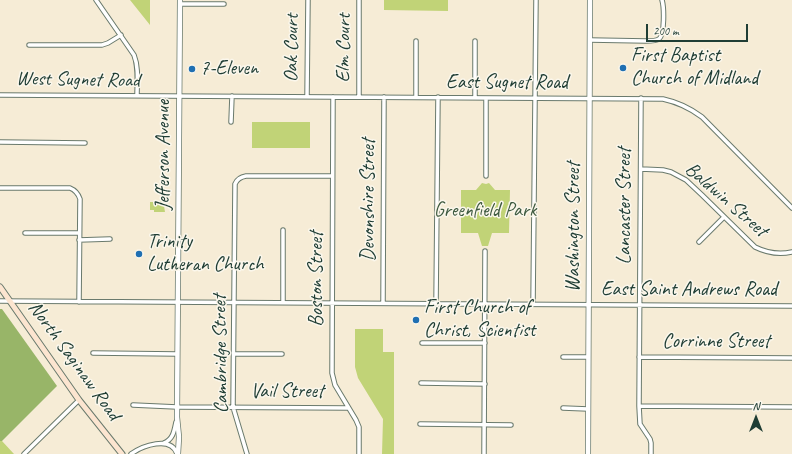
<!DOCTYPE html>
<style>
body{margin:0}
#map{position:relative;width:792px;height:454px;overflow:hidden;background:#f6ecd6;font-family:Caveat,sans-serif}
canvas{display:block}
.north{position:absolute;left:736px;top:398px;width:40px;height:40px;-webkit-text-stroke:3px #fbf7ec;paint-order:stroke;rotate:0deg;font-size:11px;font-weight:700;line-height:16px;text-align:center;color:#1f3d34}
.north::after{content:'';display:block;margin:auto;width:14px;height:18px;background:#1f3d34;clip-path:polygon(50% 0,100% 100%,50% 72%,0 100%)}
.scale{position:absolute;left:646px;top:24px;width:102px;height:18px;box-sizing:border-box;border:2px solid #1f3d34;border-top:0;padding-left:5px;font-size:12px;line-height:14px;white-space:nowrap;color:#1f3d34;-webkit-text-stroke:3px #fbf7ec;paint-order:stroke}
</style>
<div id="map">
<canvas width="792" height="454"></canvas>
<div class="north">N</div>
<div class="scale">200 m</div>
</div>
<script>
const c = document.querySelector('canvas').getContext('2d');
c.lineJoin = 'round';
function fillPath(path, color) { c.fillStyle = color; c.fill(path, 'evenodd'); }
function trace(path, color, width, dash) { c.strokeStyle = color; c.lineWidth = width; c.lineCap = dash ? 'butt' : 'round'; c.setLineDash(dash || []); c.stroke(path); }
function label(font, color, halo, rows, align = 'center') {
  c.font = font + ' Caveat,sans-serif'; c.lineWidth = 3; c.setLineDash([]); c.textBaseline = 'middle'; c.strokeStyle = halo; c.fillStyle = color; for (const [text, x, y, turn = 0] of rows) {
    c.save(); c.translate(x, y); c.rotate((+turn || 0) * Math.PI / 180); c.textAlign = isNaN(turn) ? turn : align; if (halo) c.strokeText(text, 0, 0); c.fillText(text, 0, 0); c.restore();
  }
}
fillPath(new Path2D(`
 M130,0H150V25Z
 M384,0H448V11L384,10Z
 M252,122H310V148H252Z
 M482,183L486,184L489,183L495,190H510L509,233H492L488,246H482L478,233H461V190H476Z
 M163,200L165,212H154V210H150V202H160V201Z
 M355,329H383V352H394V454H382L383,419L358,378L355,367Z
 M0,441H2L14,454H0Z`), '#c1d377');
fillPath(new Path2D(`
 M0,309H2L57,386L2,441H0Z`), '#98b568');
const minor = new Path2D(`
 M96,0L134,55C139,68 137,82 137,96
 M180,4H224
 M590,40L646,41C650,41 656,41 659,39C665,34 664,7 662,0
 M29,45H102L108,43L121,35
 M0,95L663,99C677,102 690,108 702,117L792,208
 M307,97L308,0
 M333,97L332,373L335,385L356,420L359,427V454
 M359,97V0
 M416,97V41
 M475,97V41
 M641,98L639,406L640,424L650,439L651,443V454
 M231,122L232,96
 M0,142L85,143
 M641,169L663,170L671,172L686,180L702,195L755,247C767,253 778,255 792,252
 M486,176V98
 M0,188H70C75,190 78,193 80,199L79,302
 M25,233H79
 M79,240L110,239
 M699,242L724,217
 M0,301L792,306
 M283,303V230
 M383,303L384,97
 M436,304L438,97
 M533,304L536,0
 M422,343H485
 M93,353L177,354
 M234,354H282
 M563,357H588
 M639,357L792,358
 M421,383L485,384
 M133,405L177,407L348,408
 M639,406L792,407
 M563,408L588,409
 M420,424L511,425
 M164,443C173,439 174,432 176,422
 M24,454L79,400
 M131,454C142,446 171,435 177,454
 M247,454L233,407L235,184C237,179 240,177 246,176H332
 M484,454L485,251`);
const tertiary = new Path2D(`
 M178,454L179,437L177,417L180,0
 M588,454L590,0`);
const secondary = new Path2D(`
 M0,287L79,400L122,454`);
trace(minor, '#6a7a6d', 5.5);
trace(tertiary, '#6a7a6d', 6);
trace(secondary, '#6a7a6d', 7);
trace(minor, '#fff', 3.5);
trace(tertiary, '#fff', 4.5);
trace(secondary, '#fce5d0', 5);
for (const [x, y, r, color] of [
 [623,68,4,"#1f6fb2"],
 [192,69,4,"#1f6fb2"],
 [139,254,4,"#1f6fb2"],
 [416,320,4,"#1f6fb2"]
]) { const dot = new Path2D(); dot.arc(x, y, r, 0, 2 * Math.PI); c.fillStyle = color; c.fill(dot); trace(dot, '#fbf7ec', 1.5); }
label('20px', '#1f3d34', '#fbf7ec', [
 ["Oak Court",292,48,-89],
 ["Elm Court",344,48,-89],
 ["West Sugnet Road",78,80,1],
 ["East Sugnet Road",507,83],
 ["Jefferson Avenue",164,155,-90],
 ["Devonshire Street",369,200,-90],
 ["Baldwin Street",726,200,41],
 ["Lancaster Street",625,206,-90],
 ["Washington Street",574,227,-90],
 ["Boston Street",317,279,-90],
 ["East Saint Andrews Road",689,290],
 ["Corrinne Street",716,342],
 ["Cambridge Street",221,354,-91],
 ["North Saginaw Road",74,361,54],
 ["Vail Street",287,392]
]);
label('20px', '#1f3d34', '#fbf7ec', [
 ["First Baptist",631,56],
 ["Church of Midland",631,79],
 ["7-Eleven",200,69],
 ["Trinity",147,242],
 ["Lutheran Church",147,265],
 ["First Church of",424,308],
 ["Christ, Scientist",424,331]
], 'left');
label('20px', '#3f5b41', '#fbf7ec', [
 ["Greenfield Park",485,211]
]);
</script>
